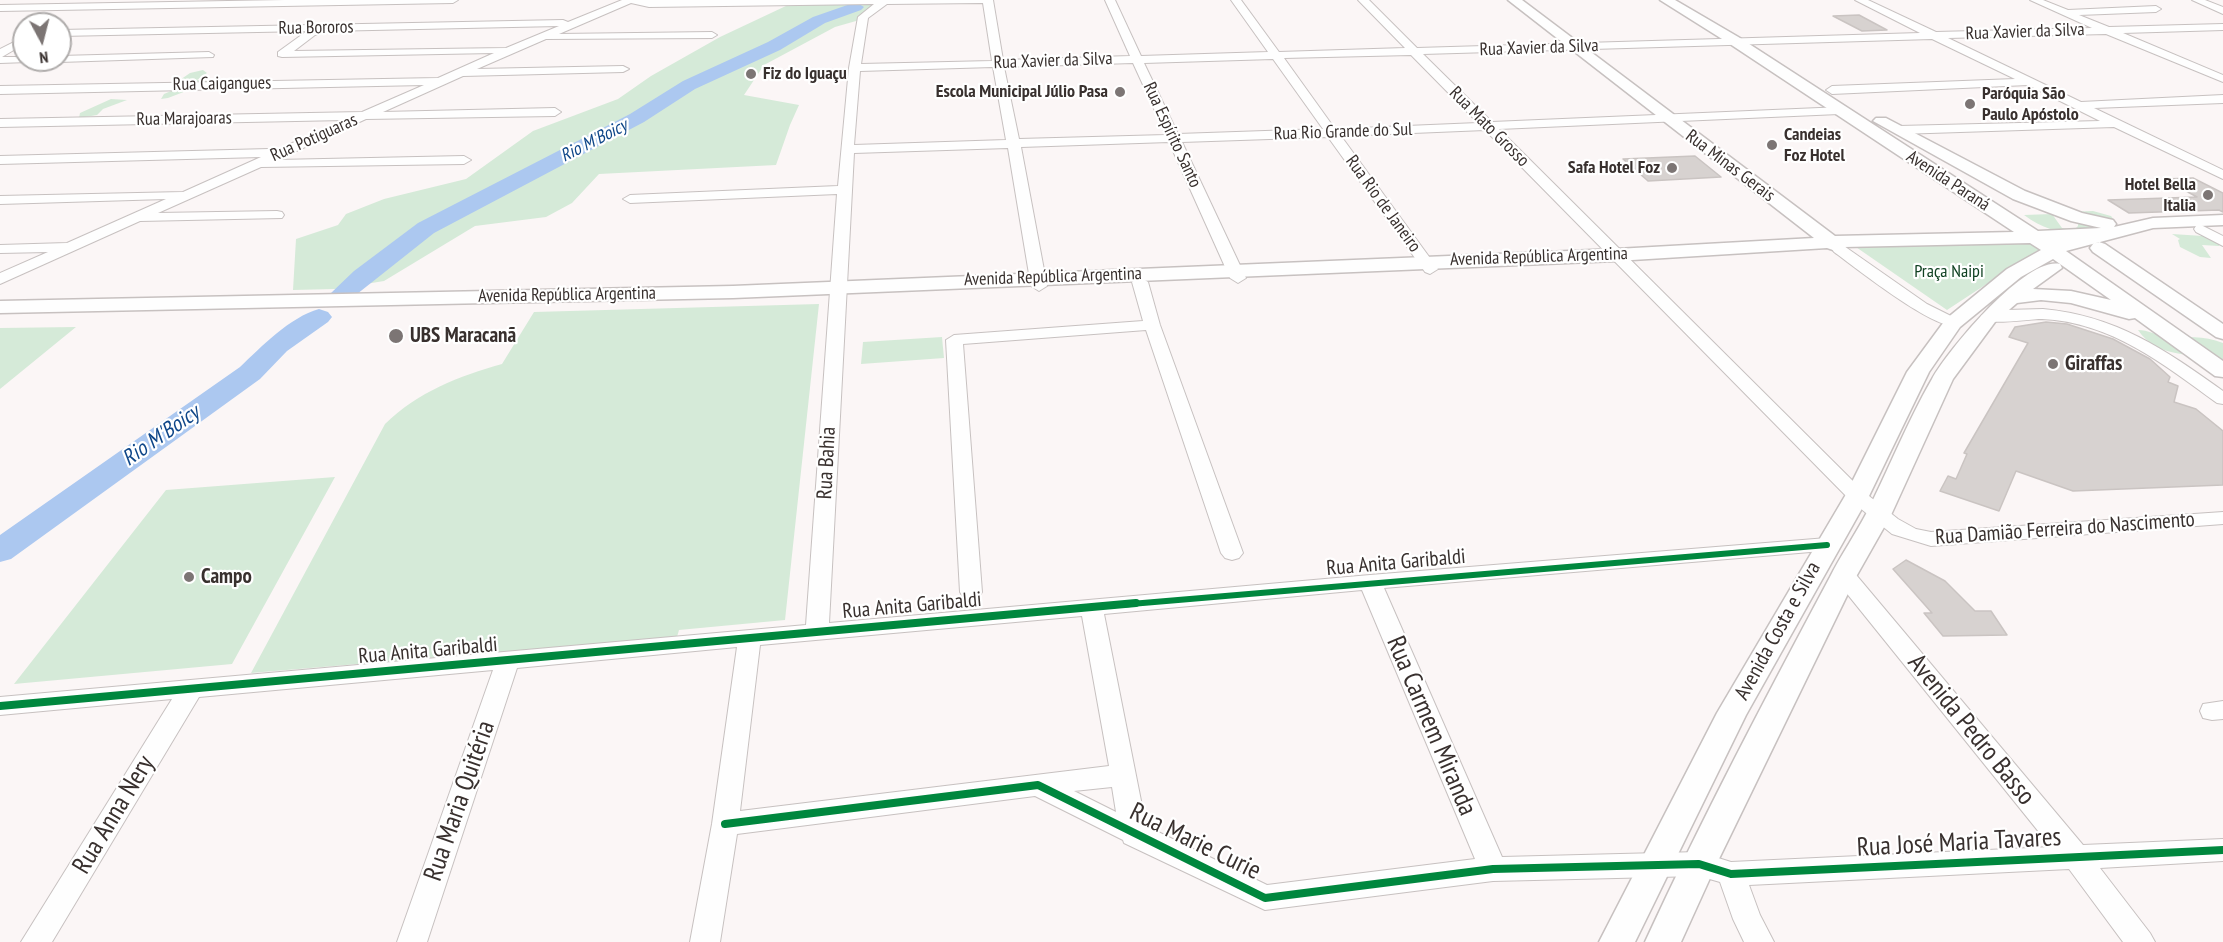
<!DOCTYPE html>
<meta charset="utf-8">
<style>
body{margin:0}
#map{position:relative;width:2223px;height:942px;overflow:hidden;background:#fbf6f6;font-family:"PT Sans Narrow",sans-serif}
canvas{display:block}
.north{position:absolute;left:12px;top:12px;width:60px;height:60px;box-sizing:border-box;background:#fff;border:2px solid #afacab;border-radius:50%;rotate:173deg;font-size:16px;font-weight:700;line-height:24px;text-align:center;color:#38302e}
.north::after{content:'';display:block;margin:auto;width:21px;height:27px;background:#7c7574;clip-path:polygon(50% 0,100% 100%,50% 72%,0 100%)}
</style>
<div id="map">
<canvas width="2223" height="942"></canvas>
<div class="north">N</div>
</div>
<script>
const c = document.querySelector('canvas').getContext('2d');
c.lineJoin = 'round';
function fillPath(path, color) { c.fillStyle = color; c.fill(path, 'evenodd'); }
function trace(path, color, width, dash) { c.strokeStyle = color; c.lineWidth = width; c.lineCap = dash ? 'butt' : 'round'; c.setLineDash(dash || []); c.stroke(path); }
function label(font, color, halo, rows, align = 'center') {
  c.font = font + ' "PT Sans Narrow",sans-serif'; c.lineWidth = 4.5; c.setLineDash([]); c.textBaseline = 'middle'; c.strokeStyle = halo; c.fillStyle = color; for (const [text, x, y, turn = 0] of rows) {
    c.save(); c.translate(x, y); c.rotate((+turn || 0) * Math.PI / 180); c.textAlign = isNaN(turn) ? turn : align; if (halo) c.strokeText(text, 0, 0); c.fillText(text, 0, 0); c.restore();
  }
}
fillPath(new Path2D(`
 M876,4L856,21L835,27L764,65L744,95L799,105L790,125L776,165L599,174L572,203L546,217L475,226L384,281L335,289L293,290L296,239L338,225L346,214L384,199L466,179L533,131L618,99L651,76L720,37L788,5Z
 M203,70L207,73L197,80L207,81V83L168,98L161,99L164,94L178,88L177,82L190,73Z
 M111,99L127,100L103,109L97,115L79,118L80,113Z
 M2093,211L2111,216L2114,220L2113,228C2106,232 2098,232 2089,232C2064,234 2045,231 2024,215L2052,214L2062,228L2074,230L2078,226V221L2064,212Z
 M2172,234L2203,236L2220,244L2219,246L2202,245L2211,258L2200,257L2180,247L2178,240L2180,239Z
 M2028,240L2040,249L1947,310L1853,245Z
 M819,304L785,620L679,630L677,637L251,673L385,424C418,392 459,376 502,364L534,312Z
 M76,327L0,389V328Z
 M2138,330C2148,330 2156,335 2166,336C2186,338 2203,335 2223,343V360C2194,353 2157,359 2138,330Z
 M942,337L944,358L861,364L863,342Z
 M335,477L232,664L14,684L166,490Z`), '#d5ead8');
fillPath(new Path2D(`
 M856,2L864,7L861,10L825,23L780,50L695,89L644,122L434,233L352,298L343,300L334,298L331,293L354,271L418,223L630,114L683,81L768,42L813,17Z
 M319,309L328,312L332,317L328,322L287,351L260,379L11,559L0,562V535L240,367C261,347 290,317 319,309Z`), '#acc8f0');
const building = new Path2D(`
 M1859,15L1887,30L1862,31L1833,16Z
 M1695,156L1721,177L1648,181L1623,159Z
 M2193,178L2223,193V212L2219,210L2129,213L2108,200L2197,197L2164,179Z
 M2046,322L2067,324L2113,339L2150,359L2170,377L2168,382L2178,386L2174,402L2196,409L2223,431V485L2073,491L2016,471L1999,511L1940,491L1948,476L1956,479L1967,454L1964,453L2028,343L2009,337L2015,327Z
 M1906,560L1945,581L1975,611H1991L2007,635L1943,636L1924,613H1932L1893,569Z`);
fillPath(building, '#d7d2d0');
trace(building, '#cac4c2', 1.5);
const minor = new Path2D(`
 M285,0H458L453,3L0,11V5Z
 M622,0H993L1003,60L1130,56L1105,0H1115L1141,56L1268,52L1231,0H1241L1279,52L1405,48L1358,0H1369L1417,48L1920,33L1855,0H1868L1936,32L2092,28L2030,0H2043L2068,10L2156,6L2161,9L2156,12L2079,15L2109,27L2223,24V30L2123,33L2223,75V82L2106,34L1948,38L2081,102L2223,95V103L2094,108L2223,170V179L2114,127L1899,134L1893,130L1899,126L2100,121L2028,85L1832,94L1826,90L1832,86L2015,79L1932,39L1423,54L1492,122L1843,107L1845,110L1839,114L1499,129L1864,492L1898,519L1916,529L1931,532L2223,512V524L1931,546L1892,534L1850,500L1485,130L1341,136L1438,269L1430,274L1425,272L1328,137L1182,142L1246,278L1238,283L1230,278L1169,142L1021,147L1047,286L1039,291L1031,286L1008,148L854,153L829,623L1370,575L1827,538L1834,540L1838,545L1834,550L1384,588L1502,857L1699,852L1731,862L2051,847L1836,580L1833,575L1836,570L1844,568L1852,570L2083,845L2223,839V861L2100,868L2150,933L2155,942H2123L2069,869L1749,885L1760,915L1774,942H1744L1733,919L1720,882L1699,876L1493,881L1265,910L1124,843L1123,840L1035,796L737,834L720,942H690L712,824L737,647L517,668L427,942H397L493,670L199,697L52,942H21L172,699L0,715V697L806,625L837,194L630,203L623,199L630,195L838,186L849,68L858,17L874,4L649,7L631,3L559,34L712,32L717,35L712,38L546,39L477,69L623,66L629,69L623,72L463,76L383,112L555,108L561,112L555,116L366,119L277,160L464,156L471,160L464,164L261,167L158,213L277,211L282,212L284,215L282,218L140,221L0,284V273L48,252L0,253V245L67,243L166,199L0,204V196L183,192L261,157L0,164V156L269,149L274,151L345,120L0,127V119L362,112L424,85L0,94V86L438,78L494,53L282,57L278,56V52L307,31L60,36V30L563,20L568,22ZM983,3L992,61L861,64L868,18L887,4ZM559,26L506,48L294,51L315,35L326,31ZM1411,55L1478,123L1335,129L1284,58ZM1273,59L1323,129L1178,134L1144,63ZM1133,63L1166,135L1019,139L1004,67ZM993,67L1006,140L854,145L860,71ZM1362,590L1475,859L1267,885L1146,826L1104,614ZM1082,616L1109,766L740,811L760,645ZM1112,787L1116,812L1074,791Z
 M2192,0H2205L2223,7V14Z
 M24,37V44L2,57H24V60H30L28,62L0,63V49Z
 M209,52L214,55L213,57L60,62L55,60H60V56Z
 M2201,225L2223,236V246L2196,232L2194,229L2196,226Z
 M1839,245L1844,246L1927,304L1959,320L1961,323L1959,326C1936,332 1856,268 1834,252L1832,249Z
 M1140,277L1148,282L1160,325L1243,553L1239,558L1232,560L1225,558L1221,553L1146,330L963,344L982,592L979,597L971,599L963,597L960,592L946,340L954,335L1143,321L1132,282Z
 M2043,309C2117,316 2164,349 2223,391V404L2217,403C2163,364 2111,322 2042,319C2029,319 1986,326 1980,318L1982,315L2006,310Z
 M2223,701V719L2212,720L2203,718L2200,711L2203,704Z`);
const major = new Path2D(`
 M1508,0H1522L1835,236L2014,232L1730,44L1660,0H1675L1740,38L2038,231L2101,228L2071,221L2013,199L1873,121L1876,118H1886L2025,191L2082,213L2113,220L2116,224L2114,227L2153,218L2223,215V225L2153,228L2066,251L2223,361V377L2215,376L2135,318L2129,319L2071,303L2041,300L2017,303L1995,322L1953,379L1891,515L1857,575L1716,865L1681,942H1645C1702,818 1766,697 1830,577C1841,555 1855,535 1866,514C1889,469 1907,422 1932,379C1948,350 2026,256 2060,264L2062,268L2033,289L2071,291L2111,300L2053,259L2021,277L1960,327L1929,372L1869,496L1746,715L1635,942H1599L1717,713L1845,496L1907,372L1946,319L2007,269L2041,250L2030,243L1844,247L1836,251L1827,248L1616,261L733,298L0,313V301L733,286L1616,249L1814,238Z
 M2099,242L2105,244L2223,324V339L2216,337L2093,252L2090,248L2093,244Z`);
trace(minor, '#c7c1c0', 2);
trace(major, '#c7c1c0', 3);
fillPath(minor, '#fefefe');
fillPath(major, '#fefefe');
trace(new Path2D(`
 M1119,605L1827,545`), '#00873e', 6);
trace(new Path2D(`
 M0,706L1136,603
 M725,824L1038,785L1265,898L1493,869L1699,864L1731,874L2223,850`), '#00873e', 8);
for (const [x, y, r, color] of [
 [751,74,6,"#7c7574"],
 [1120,92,6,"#7c7574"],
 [1970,104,6,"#7c7574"],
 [1772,145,6,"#7c7574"],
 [1672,168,6,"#7c7574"],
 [2208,195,6,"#7c7574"],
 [396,336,8,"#7c7574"],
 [2053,364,6,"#7c7574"],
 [189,577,6,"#7c7574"]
]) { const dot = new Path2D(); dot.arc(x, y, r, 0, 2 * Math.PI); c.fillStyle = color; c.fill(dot); trace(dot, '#fff', 2); }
label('18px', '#38302e', '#fff', [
 ["Rua Bororos",316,28,-1],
 ["Rua Xavier da Silva",2025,32,-2],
 ["Rua Xavier da Silva",1539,48,-2],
 ["Rua Xavier da Silva",1053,61,-2],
 ["Rua Caigangues",222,84,-1],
 ["Rua Marajoaras",184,119,-1],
 ["Rua Mato Grosso",1489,127,45],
 ["Rua Rio Grande do Sul",1343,132,-2],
 ["Rua Espírito Santo",1172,135,65],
 ["Rua Potiguaras",314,138,-24],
 ["Rua Minas Gerais",1730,166,37],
 ["Avenida Paraná",1948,181,33],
 ["Rua Rio de Janeiro",1383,204,54],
 ["Avenida República Argentina",1539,257,-2],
 ["Avenida República Argentina",1053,277,-2],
 ["Avenida República Argentina",567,295,-1]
]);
label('bold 18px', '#38302e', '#fff', [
 ["Fiz do Iguaçu",763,74],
 ["Escola Municipal Júlio Pasa",1108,92,"right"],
 ["Paróquia São",1982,94],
 ["Paulo Apóstolo",1982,115],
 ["Candeias",1784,135],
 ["Foz Hotel",1784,156],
 ["Safa Hotel Foz",1660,168,"right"],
 ["Hotel Bella",2196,185,"right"],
 ["Italia",2196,206,"right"]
], 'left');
label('italic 18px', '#0e4688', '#fff', [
 ["Rio M'Boicy",594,141,-27]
]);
label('18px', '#104122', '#fff', [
 ["Praça Naipi",1949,272]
]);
label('bold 21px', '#38302e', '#fff', [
 ["UBS Maracanã",410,336],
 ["Giraffas",2065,364],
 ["Campo",201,577]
], 'left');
label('21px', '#38302e', '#fff', [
 ["Rua Bahia",827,463,-87],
 ["Rua Damião Ferreira do Nascimento",2065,529,-4],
 ["Rua Anita Garibaldi",1396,563,-5],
 ["Rua Anita Garibaldi",912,606,-5],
 ["Avenida Costa e Silva",1778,631,-61],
 ["Rua Anita Garibaldi",428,651,-5]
]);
label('italic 22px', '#0e4688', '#fff', [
 ["Rio M'Boicy",161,436,-35]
]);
label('26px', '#38302e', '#fff', [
 ["Rua Carmem Miranda",1431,726,67],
 ["Avenida Pedro Basso",1971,730,51],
 ["Rua Maria Quitéria",460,801,-71],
 ["Rua Anna Nery",114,815,-59],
 ["Rua Marie Curie",1195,842,26],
 ["Rua José Maria Tavares",1959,843,-3]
]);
</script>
